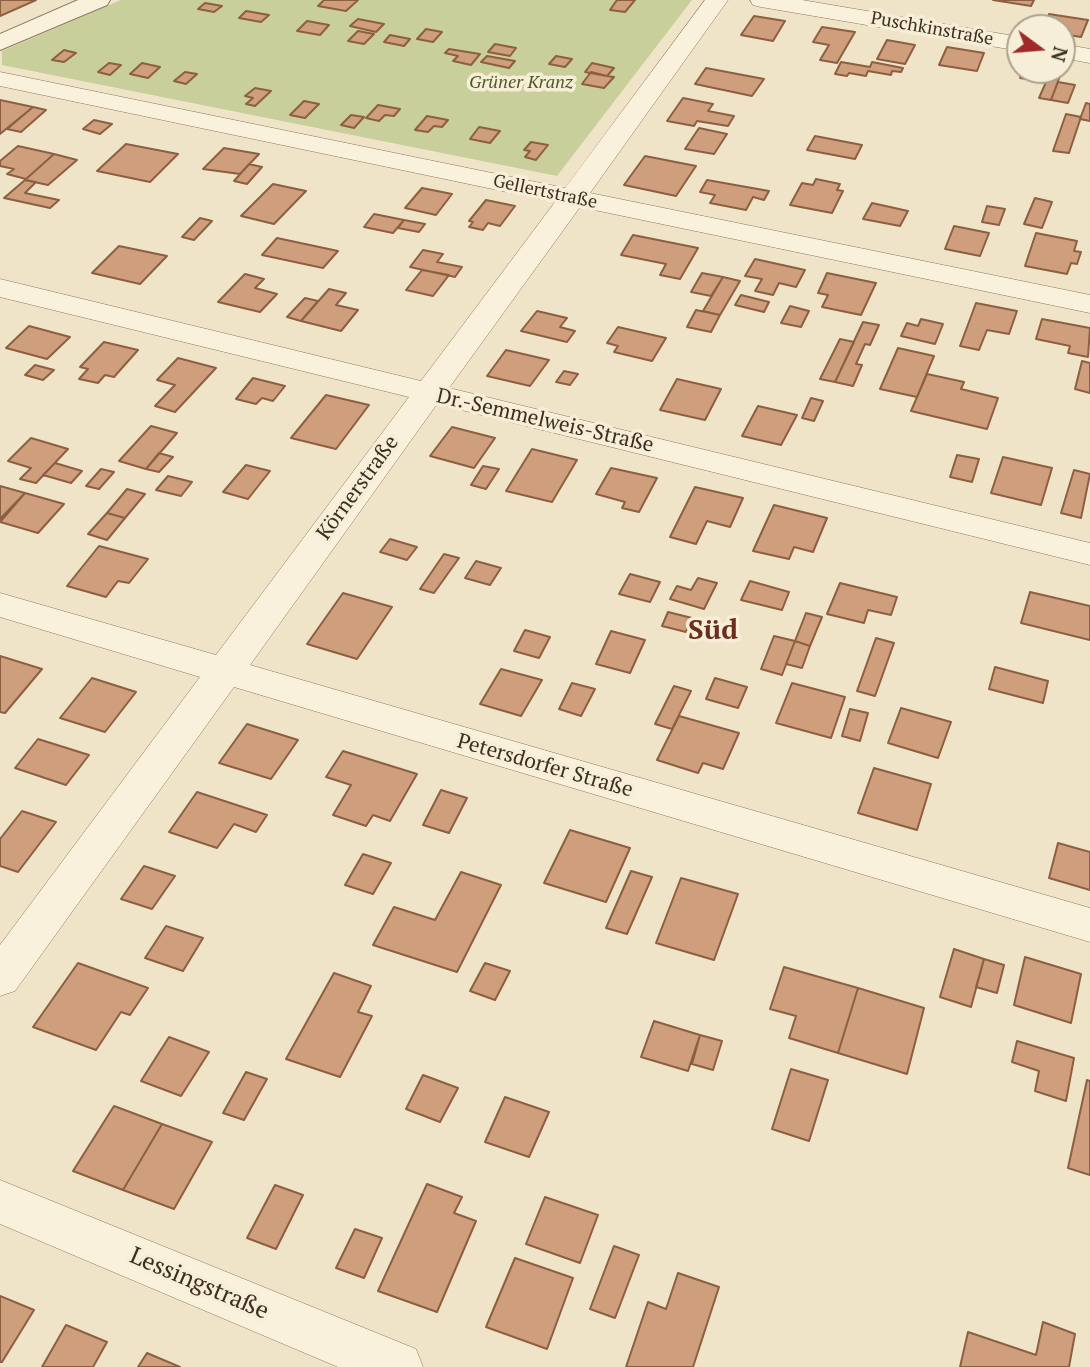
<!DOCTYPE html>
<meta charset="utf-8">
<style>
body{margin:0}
#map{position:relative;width:1090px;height:1367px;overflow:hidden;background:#f0e4c8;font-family:"PT Serif",serif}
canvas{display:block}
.north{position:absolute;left:1006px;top:14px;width:70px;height:70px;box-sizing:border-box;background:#f7eed8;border:2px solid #ada18e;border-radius:50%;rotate:106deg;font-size:19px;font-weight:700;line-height:28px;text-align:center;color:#3d2e20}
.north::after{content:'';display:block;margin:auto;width:24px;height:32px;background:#9e2a2b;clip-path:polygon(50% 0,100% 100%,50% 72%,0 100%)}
</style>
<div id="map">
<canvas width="1090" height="1367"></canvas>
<div class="north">N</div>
</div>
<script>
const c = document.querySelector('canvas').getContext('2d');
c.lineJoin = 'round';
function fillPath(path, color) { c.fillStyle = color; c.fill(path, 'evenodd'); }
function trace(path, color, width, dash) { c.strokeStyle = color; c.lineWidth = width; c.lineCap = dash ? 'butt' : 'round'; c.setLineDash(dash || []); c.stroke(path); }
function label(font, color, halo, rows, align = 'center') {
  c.font = font + ' "PT Serif",serif'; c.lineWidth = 7; c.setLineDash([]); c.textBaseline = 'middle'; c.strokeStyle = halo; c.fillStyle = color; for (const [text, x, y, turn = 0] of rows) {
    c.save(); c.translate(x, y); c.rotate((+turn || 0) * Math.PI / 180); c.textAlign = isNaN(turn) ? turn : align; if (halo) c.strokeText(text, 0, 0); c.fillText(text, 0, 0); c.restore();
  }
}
fillPath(new Path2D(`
 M121,0H692L557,176L2,65V51Z`), '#c9cf9b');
const building = new Path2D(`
 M0,0H36L0,16Z
 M324,0H358L346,11L318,6Z
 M617,0H635L625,12L610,10Z
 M993,0H1034L1031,6Z
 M205,3L222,6L214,12L198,9Z
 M246,11L269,15L261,22L239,18Z
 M1049,14L1088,20L1081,37L1062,34V28H1044Z
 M754,16L785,21L773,41L741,35Z
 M358,19L384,24L376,32L350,26Z
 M307,21L329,25L320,35L297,31Z
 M822,27L855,32L837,63L820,60L829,45L813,42Z
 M426,29L442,32L433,42L417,39Z
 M358,31L374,34L364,44L348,41Z
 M390,35L410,39L404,46L384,42Z
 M887,40L915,45L905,64L877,59Z
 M495,44L516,48L510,56L488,52Z
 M947,47L984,53L977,71L939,65Z
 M449,49L480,54L471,65L453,61L458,56L445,53Z
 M64,50L76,53L64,62L52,60Z
 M487,56L515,61L509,68L481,62Z
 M556,56L572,59L565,67L549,64Z
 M841,62L870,67L872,62L903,68L901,72L892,71L891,75L868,71L866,76L849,73L847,76L835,74Z
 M109,63L121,65L110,75L98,72Z
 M142,63L160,67L148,78L130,74Z
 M592,63L614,68L607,76L585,72Z
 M706,68L764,79L752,96L695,84Z
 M1063,68L1051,100L1039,98L1046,82L1020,78L1023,70Z
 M185,72L197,74L186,84L174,81Z
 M591,72L607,76L614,77L604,88L582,84Z
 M1058,82L1075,85L1068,103L1051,100Z
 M255,88L271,91L255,106L246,104L253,98L245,96Z
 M683,98L713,104L708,111L734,116L728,126L697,121L694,126L667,121Z
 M0,100L33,107L0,134Z
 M304,101L319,104L305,118L290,115Z
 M1086,103L1090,104V121L1080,119Z
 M378,105L400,109L394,116L385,115L379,121L366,118Z
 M33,107L46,110L21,132L7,129Z
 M1066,114L1081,117L1069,153L1053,151Z
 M351,115L364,117L354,128L341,125Z
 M427,116L448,120L442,127L434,126L428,132L415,130Z
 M94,120L112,124L100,134L83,129Z
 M479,127L500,131L490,143L470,139Z
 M699,128L727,134L714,154L685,149Z
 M815,136L862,145L855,159L807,150Z
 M531,142L548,145L536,160L525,157L530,151L524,150Z
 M126,144L178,154L150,182L97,171Z
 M18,146L54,154L26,179L7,174L14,169L0,166V161Z
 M224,148L259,154L240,174L203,169Z
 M54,154L77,160L48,185L25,180Z
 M645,156L696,166L676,196L624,185Z
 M249,164L262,167L247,184L234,181Z
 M816,179L840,184L837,190L843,191L832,213L790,205L802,183L813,185Z
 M25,180L36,182L25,193L59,200L50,208L4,198Z
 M707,180L769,191L764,200L753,197L746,210L710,203L715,195L700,192Z
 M273,184L306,191L274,224L241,216Z
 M422,188L452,194L436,215L405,208Z
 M1035,198L1052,202L1042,228L1024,224Z
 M486,200L515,206L500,226L488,223L483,230L469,227L473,222L469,221Z
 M872,203L908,211L900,226L863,219Z
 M987,206L1005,209L999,225L982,222Z
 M374,214L404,220L393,233L364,227Z
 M200,218L212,221L194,240L182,237Z
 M404,220L425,224L419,232L398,228Z
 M954,226L989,233L980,256L945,249Z
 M1036,233L1077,241L1074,251L1081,252L1077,264L1071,263L1067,274L1025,266Z
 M633,235L698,248L680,279L660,275L666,264L621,255Z
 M277,238L338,251L323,268L262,255Z
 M119,246L167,256L140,284L92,273Z
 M423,250L443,254L437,262L462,267L455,277L410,267Z
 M755,259L805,270L796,287L779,283L773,295L755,291L762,279L745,276Z
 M422,270L449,275L433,296L406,290Z
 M702,273L723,277L711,296L691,292Z
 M827,273L876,283L861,315L822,307L828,295L818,293Z
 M245,274L264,279L255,288L277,294L260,312L218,302Z
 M723,277L740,281L720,315L703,311Z
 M329,289L346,293L336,305L358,310L341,331L301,321Z
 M741,295L769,302L764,312L735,305Z
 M305,298L318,301L301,321L287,317Z
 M976,303L1017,311L1009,334L987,330L979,350L960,346Z
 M790,306L809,311L801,327L781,323Z
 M696,310L720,315L711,332L687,327Z
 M537,311L567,318L560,327L575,331L567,342L521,331Z
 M921,319L943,324L935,344L901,336L907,323L918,326Z
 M1042,319L1090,328L1088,357L1068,353L1070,346L1036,339Z
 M863,322L879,325L870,345L865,344L856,364L862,365L853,386L835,382Z
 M29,326L70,337L47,359L6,348Z
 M618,327L666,338L652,361L614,352L618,346L607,343Z
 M840,339L854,342L835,382L820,379Z
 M104,342L138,350L114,377L105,375L98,383L79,379L88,369L80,367Z
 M898,348L934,356L917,397L880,389Z
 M506,350L549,360L530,386L487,376Z
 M178,358L216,368L175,412L155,406L175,385L157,380Z
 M1082,361L1090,363V393L1075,389Z
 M35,365L54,370L43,380L25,375Z
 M564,371L578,374L570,385L556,382Z
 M927,374L964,382L961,389L998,398L987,429L911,411Z
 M253,378L285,386L273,401L262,398L256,404L236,399Z
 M677,379L721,389L705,420L660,410Z
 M326,395L369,405L336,449L291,438Z
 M811,398L823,401L814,421L802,418Z
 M758,406L797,415L781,445L742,436Z
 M151,426L177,433L146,469L119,461Z
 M452,427L495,438L474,468L430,456Z
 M31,438L68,449L36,483L20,479L31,468L8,461Z
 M532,449L577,460L552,502L506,491Z
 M159,453L173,457L159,472L146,469Z
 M957,455L979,459L972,482L950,477Z
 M1003,457L1052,468L1041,505L991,493Z
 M55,463L82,471L71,483L43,475Z
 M246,465L270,471L248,499L223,492Z
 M483,466L499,469L486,489L471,485Z
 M611,468L657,478L639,512L622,508L625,502L596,494Z
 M101,469L114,472L99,489L86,486Z
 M1074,470L1090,474L1081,518L1061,513Z
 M168,476L192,482L181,496L156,490Z
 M0,486L25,493L0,519Z
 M695,487L743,498L730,527L707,521L696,544L670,537Z
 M127,489L145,494L125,518L107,513Z
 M25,493L64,504L38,533L0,522Z
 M774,505L827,518L813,552L794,547L789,559L753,551Z
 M107,513L125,518L107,540L88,534Z
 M390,539L417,547L407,560L380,552Z
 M99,546L148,559L129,583L118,581L106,597L67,586Z
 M444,554L459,558L434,593L420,589Z
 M476,561L501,568L490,585L465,578Z
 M630,574L660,582L650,602L619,594Z
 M698,578L717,583L704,609L670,599L677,586L691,590Z
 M750,581L789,592L782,610L741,600Z
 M840,583L897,597L891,615L868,610L864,623L827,614Z
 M1030,592L1090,606V640L1021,623Z
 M343,593L392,607L357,659L307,644Z
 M668,612L692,618L686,632L662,626Z
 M806,613L822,617L810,646L795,641Z
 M525,630L550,637L539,658L514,651Z
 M611,631L645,640L630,673L596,664Z
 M774,636L795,641L782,675L761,669Z
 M876,638L894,643L875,696L857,691Z
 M795,641L810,646L802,668L786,664Z
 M0,656L42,669L5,713L0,712Z
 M995,667L1048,681L1043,703L989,689Z
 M501,669L542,680L521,716L480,704Z
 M92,678L136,692L105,732L60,718Z
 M715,678L747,687L738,708L706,699Z
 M572,683L595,689L581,716L559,709Z
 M792,683L845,697L831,738L776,723Z
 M674,686L691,691L672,729L655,724Z
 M901,708L951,722L938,758L888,743Z
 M850,709L868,713L860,741L842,736Z
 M679,716L739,733L723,769L703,763L698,773L657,760Z
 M247,724L298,740L271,779L219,763Z
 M38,739L89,755L66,785L15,768Z
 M343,751L417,774L390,821L373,815L366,826L333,815L351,785L326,777Z
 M874,768L931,784L917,830L858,813Z
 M441,790L467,798L449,833L423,825Z
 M197,792L267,815L256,832L234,824L217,848L169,832Z
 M22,811L56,822L18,872L0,866V839Z
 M570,830L630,848L606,902L544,883Z
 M1058,843L1090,852V890L1049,878Z
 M363,854L391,863L373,894L345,885Z
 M144,866L175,876L152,909L121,899Z
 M631,871L652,877L627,934L606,928Z
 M461,872L501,885L457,972L373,945L394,907L435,920Z
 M681,878L738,894L714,960L656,943Z
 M166,926L203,938L183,971L145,958Z
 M954,949L984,959L971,1007L940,997Z
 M1025,957L1081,974L1071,1023L1014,1005Z
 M984,959L1004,965L997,993L976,987Z
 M78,963L148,988L130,1015L121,1012L96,1050L33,1027Z
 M485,963L510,971L495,1000L470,991Z
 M784,967L858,988L838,1053L789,1038L796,1016L770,1009Z
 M334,973L371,986L358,1012L372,1016L340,1077L286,1059Z
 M858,988L924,1008L907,1074L838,1053Z
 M654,1021L700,1035L688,1071L641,1057Z
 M700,1035L722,1041L713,1070L692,1064Z
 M169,1037L209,1052L181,1096L141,1081Z
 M1017,1041L1074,1058L1066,1101L1035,1091L1039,1071L1012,1062Z
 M791,1069L828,1080L809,1141L772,1129Z
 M246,1072L267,1079L244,1120L223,1113Z
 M423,1075L458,1088L440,1122L406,1109Z
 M1087,1080L1090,1081V1175L1068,1168Z
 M505,1097L549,1112L529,1157L485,1142Z
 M114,1106L162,1124L123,1190L73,1171Z
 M162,1124L212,1142L174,1209L123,1190Z
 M427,1184L462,1197L454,1213L476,1221L437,1312L378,1291Z
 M275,1185L303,1195L276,1249L247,1238Z
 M545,1197L598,1215L580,1263L526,1244Z
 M355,1229L382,1238L364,1278L336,1268Z
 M614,1246L639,1255L615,1318L590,1309Z
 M515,1258L573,1278L547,1349L486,1327Z
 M678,1273L719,1287L693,1367H626L648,1302L666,1309Z
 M0,1296L34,1310L2,1362H0Z
 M1043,1322L1075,1334L1069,1367H960L968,1332L1036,1355Z
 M66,1325L107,1342L93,1367H42Z
 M147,1353L180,1367H138Z`);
fillPath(building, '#cf9f7d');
trace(building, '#8d5f41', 2);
const minor = new Path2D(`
 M705,0H728L590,193L1090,295V313L580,207L449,388L1090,543V565L437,404L250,665L1090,908V942L234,687L15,991L0,996V945L200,677L0,617V593L216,655L409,397L0,297V279L421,381L555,202L0,86V72L565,188Z
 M750,0H802L1020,37V51L761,7L753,5Z
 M1062,44L1090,49V63L1062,58Z
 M0,1180L416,1349L423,1367H338L0,1224Z`);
const tertiary = new Path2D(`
 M78,0H110L107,5L0,50V34Z`);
trace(minor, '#8d765c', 1);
trace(tertiary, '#8d765c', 2);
fillPath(minor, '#faf1dc');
fillPath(tertiary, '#faf1dc');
label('18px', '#3d2e20', '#f7eed8', [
 ["Puschkinstraße",932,29,10],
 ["Gellertstraße",545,192,12]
]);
label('italic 18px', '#4d5a26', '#f7eed8', [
 ["Grüner Kranz",521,83]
]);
label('21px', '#3d2e20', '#f7eed8', [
 ["Dr.-Semmelweis-Straße",545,421,13],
 ["Körnerstraße",358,488,-54],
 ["Petersdorfer Straße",545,766,16]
]);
label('24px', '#3d2e20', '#f7eed8', [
 ["Lessingstraße",199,1284,23]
]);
label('bold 28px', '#6b2e1e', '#f7eed8', [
 ["Süd",713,631]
]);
</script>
